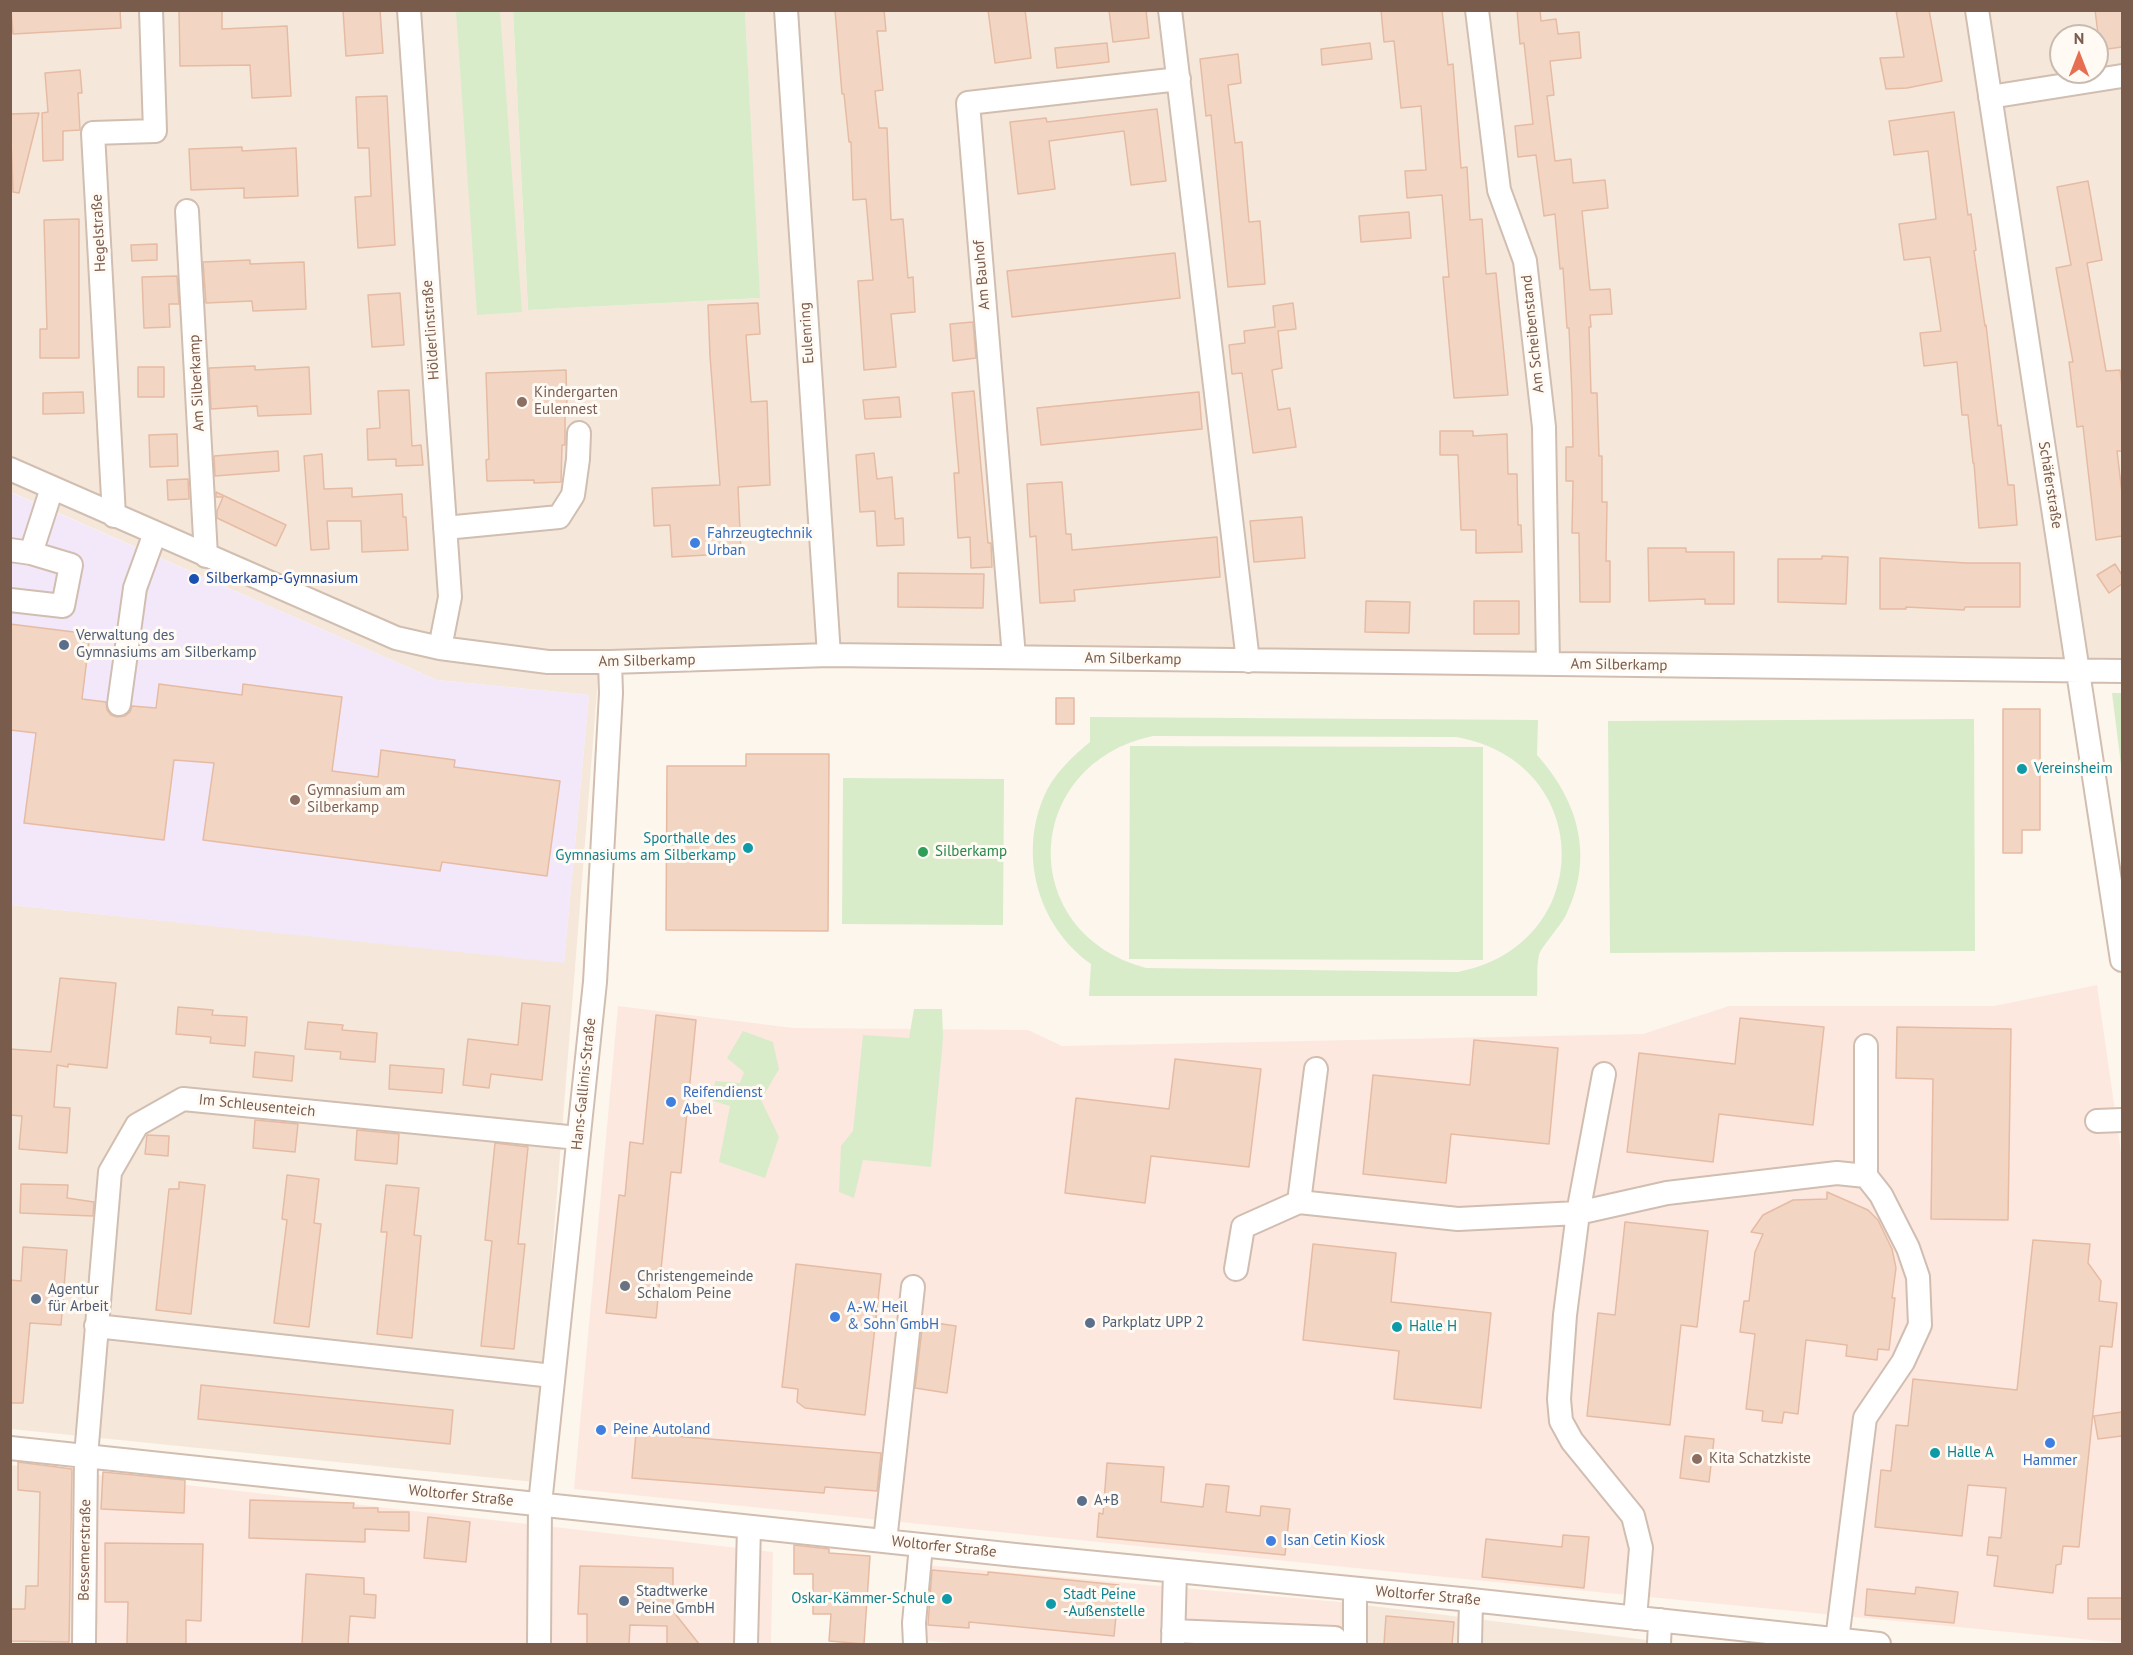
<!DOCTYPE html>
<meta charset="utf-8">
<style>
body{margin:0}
#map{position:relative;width:2133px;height:1655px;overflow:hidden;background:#fdf6ec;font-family:"PT Sans",sans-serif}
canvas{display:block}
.frame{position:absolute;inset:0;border:12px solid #7a5c4d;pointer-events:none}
.north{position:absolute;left:2049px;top:24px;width:60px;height:60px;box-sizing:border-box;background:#fffaf3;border:2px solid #cabbb1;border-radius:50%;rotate:0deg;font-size:16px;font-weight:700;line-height:24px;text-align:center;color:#7a5c4d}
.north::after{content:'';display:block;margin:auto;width:21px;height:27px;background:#e76f51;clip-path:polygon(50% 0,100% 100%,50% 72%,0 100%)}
</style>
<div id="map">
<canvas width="2133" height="1655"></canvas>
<div class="frame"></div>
<div class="north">N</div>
</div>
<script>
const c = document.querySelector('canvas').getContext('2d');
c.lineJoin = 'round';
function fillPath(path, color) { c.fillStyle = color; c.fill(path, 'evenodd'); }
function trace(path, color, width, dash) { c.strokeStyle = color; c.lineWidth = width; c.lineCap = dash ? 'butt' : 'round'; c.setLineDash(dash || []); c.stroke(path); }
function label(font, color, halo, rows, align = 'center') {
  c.font = font + ' "PT Sans",sans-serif'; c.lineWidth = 6; c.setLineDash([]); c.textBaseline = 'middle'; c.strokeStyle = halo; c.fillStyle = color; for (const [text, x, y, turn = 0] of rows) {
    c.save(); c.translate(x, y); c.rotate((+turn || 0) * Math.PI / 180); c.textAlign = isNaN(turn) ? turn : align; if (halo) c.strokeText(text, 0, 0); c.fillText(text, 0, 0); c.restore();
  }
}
fillPath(new Path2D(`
 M11,11H513L528,310L759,298L745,11H2122V665L1003,663L599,667L534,1482L11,1429V905L564,962L589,695L437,680L11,492ZM2061,36H2097V72H2061Z
 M11,1465L90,1474L98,1618L97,1644H11Z
 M1340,1602L1679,1644H1340Z`), '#f5e8da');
fillPath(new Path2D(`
 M2097,985L2122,1160V1643L1474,1580L574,1489L618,1006L793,1028L1028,1030L1062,1046L1643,1034L1729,1006H1994Z
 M90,1474L773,1552L771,1644H97L98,1618Z
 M914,1564L1340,1602V1644H964L908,1639Z`), '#fde8e0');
fillPath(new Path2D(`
 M10,492L437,680L589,695L564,963L11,905Z`), '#f3e8fa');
fillPath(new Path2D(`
 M456,11H500L522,312L477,315Z
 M513,11H745L760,298L528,310Z
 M2112,693H2122V773Z
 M1090,717L1538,720L1537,755C1579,802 1595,858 1565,917C1560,926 1540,949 1539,955C1536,968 1538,983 1537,996H1089L1091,964C1036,925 1017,850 1047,790C1057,771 1073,756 1090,742ZM1153,736L1456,737C1596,761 1598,945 1458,972L1146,968C1015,933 1021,764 1153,736Z
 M1974,719L1975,951L1610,953L1608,721Z
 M1130,746L1483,747V960L1129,959Z
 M843,778L1004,779L1003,925L842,924Z
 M914,1009H942L943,1039L931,1167L863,1160L854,1198L839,1192L841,1146L853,1131L863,1035L909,1038Z
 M743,1031L773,1042L779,1069L761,1100L779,1137L765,1178L719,1162L730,1106L713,1101L715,1081L740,1083L744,1072L727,1058Z`), '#d8ecc9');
const building = new Path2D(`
 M11,10H120L121,28L13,34Z
 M179,10H222V29L287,26L291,96L252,98L250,65L180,66Z
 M343,10H380L383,53L346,56Z
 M835,10H884L886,31H877L883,90L875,91L879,128H887L891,220L903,219L908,278L913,277L915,312L891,314L896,367L864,370L858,281L873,280L866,199L853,200L851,142H849L844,94H842Z
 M988,10H1025L1031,58L995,63Z
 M1109,10H1146L1149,38L1113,42Z
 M1381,10H1442L1448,65L1453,64L1461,168L1467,167L1470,220L1482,219L1486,274L1496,273L1508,395L1454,398L1443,277H1449L1442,195L1407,198L1405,171L1426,170L1421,106L1401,108L1394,41L1384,42Z
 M1517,10H1540L1541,21L1556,19L1558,34L1579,32L1581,58L1550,61L1554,95L1547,96L1555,161L1571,159L1573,183L1605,180L1608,208L1582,211L1590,290L1610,289L1612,314L1590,315L1591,327H1589L1591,393H1597L1599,456H1602V502H1607L1606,561H1610V602H1580L1579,533H1572L1573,481H1566V447H1573L1572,394L1569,328H1567L1563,268L1560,269L1555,214L1544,216L1536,155L1518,157L1515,126L1533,124L1524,43L1520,44Z
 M1896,10H1929L1942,81L1907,88L1886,89L1880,58L1904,57Z
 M2095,10H2122V47L2100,50Z
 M1107,43L1109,62L1057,68L1055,48Z
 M1370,43L1372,59L1322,65L1321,49Z
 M1238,54L1241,83L1228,85L1235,143L1242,142L1249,222L1260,221L1265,284L1228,287L1211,115L1206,116L1200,59Z
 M80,70L82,93H78L80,130L63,131V160L43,161L42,113L48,112L45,73Z
 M387,96L395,245L358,248L355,197L371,196L369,148H358L356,97Z
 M1157,109L1166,181L1131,185L1124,131L1049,141L1055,189L1018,194L1010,122L1046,118L1047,122Z
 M1954,112L1968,215L1971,214L1976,250L1974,251L1985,326L1986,325L1998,426L2001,425L2008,485H2014L2017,525L1979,528L1974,463H1973L1968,415H1962L1957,362L1924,366L1920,333L1941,331L1930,257L1904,260L1899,224L1936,219L1928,151L1894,155L1889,121Z
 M39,113L19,193L13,192L10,114Z
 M242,147V151L296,148L298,196L244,198V188L191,190L189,149Z
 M2088,181L2102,260L2087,263L2106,371L2120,370L2122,387V451H2117L2122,493V536L2096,540L2083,426L2077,427L2069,362H2073L2056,268L2071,265L2057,187Z
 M1409,212L1411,238L1361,242L1359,216Z
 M79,219V358H40V329H47L44,220Z
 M157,244V260L132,261L131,245Z
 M1175,253L1180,298L1012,317L1007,271Z
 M250,260V264L304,262L306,309L253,311L252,301L206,303L203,262Z
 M177,276L179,304H169L170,327L144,328L142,277Z
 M400,293L404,345L372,347L368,295Z
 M758,303L760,334L746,335L751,402L767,401L770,485L738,487L741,553L672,557L670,525L654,526L652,488L720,485L710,356L708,305Z
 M1293,303L1296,329L1278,331L1282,368L1272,370L1278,410L1290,408L1296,447L1253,453L1242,373L1232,374L1229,345L1245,343L1244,331L1275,327L1273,306Z
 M973,322L976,358L953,361L950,324Z
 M255,366V370L309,367L311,414L258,416L257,406L211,409L209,368Z
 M138,367H164V397H138Z
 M566,370L567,409H565V445H562L561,482L534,483V480L487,481L486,460L489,459L486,373Z
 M409,390L412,446L421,445L423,465L396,466V459L368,460L367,429L380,428L378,391Z
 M974,391L988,543H991L992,567L971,568L970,537L958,538L954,473H959L952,393Z
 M83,392L84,413L43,414V393Z
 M1199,392L1202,429L1041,445L1037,408Z
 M899,397L901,417L865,419L863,400Z
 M1440,431H1473V436L1507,434L1508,474H1517L1518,525H1521L1522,552L1476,553V530H1461L1458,455H1440Z
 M177,434L178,466L150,467L149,435Z
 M278,451L279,471L215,476L214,456Z
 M874,453L877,479L892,477L895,519L903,518L904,545L877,546L875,511L860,512L856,455Z
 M322,454L324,489L352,488V497L402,494L403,517H406L408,550L362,552L361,521H327L329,549L311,550L304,456Z
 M188,479L189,499L168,500L167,480Z
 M1062,482L1066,534H1071L1072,550L1217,537L1220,577L1074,590L1075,601L1040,603L1036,536L1030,537L1027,484Z
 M216,492L286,525L276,546L217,518V511L223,497H216Z
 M1302,517L1305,558L1254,562L1250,521Z
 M1648,548H1686V552H1734V604H1705V599L1649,601Z
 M1822,556L1848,557L1846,604L1778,602V559H1822Z
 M1880,558L1966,563H2020V607H1965L1964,610L1906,607V609H1880Z
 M2115,564L2122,575V584L2109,593L2097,575Z
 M898,573L984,574L983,608L898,607Z
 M1366,601L1410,602L1409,633L1365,632Z
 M1474,601H1519V634H1474Z
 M10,624L90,634L82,699L106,702L107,710L111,715L117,717L125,716L130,712L132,706L156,708L159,684L242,695L243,684L342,697L332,771L378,777L381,750L455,760L454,767L560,781L547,876L442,862L440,871L203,840L214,763L174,760L164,840L24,823L36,733L10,730Z
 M1056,698H1074V724H1056Z
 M2003,709H2040V830H2022V853H2003Z
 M746,754H829L828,931L666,930L667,766H746Z
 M60,978L116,983L107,1068L68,1064V1067L57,1065L54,1107L70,1108L67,1153L19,1149L22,1116L10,1115V1049L51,1052Z
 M522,1003L550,1006L542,1080L491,1074L489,1088L463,1085L468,1039L518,1045Z
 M178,1007L213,1010L212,1015L247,1017L245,1046L210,1043L211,1037L176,1034Z
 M656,1015L696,1020L681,1173L671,1172L656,1318L606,1313L619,1195L625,1196L630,1142L643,1144Z
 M1740,1018L1824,1027L1813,1125L1719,1114L1713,1162L1627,1152L1639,1053L1735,1064Z
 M308,1022L343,1025L342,1030L377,1033L375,1062L340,1059L341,1052L305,1049Z
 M1897,1027L2011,1029L2008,1220L1931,1219L1933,1079L1896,1078Z
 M1474,1040L1558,1048L1549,1144L1451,1134L1446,1183L1363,1174L1373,1075L1470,1085Z
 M255,1052L294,1056L292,1081L253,1077Z
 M1175,1059L1261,1069L1249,1167L1151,1156L1145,1203L1065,1193L1076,1098L1169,1109Z
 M390,1065L444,1069L442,1093L389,1089Z
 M255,1120L298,1124L295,1152L253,1148Z
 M357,1130L399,1134L397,1164L355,1160Z
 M147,1135L169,1136L168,1156L145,1154Z
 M495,1143L528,1147L518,1244H525L514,1349L481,1346L492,1241L485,1240Z
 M287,1175L319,1179L314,1223L321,1224L309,1327L274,1323L287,1220L282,1219Z
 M179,1182L205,1185L191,1314L156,1310L169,1189H179Z
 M21,1184L68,1185L67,1198L94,1202L93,1216L20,1213Z
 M386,1185L419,1188L414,1235L421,1236L412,1338L377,1334L387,1232H381Z
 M1827,1192L1868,1210L1878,1220L1892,1249L1896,1268L1892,1298H1895L1889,1350L1878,1349L1877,1360L1846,1356L1847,1345L1806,1340L1798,1414L1784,1412L1782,1423L1762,1421L1763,1411L1746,1409L1755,1334L1740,1332L1744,1301H1749L1755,1252L1763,1234L1751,1232L1763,1215L1793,1200L1827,1199Z
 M1625,1222L1708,1231L1697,1327L1681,1325L1670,1425L1587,1416L1598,1313L1615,1315Z
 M2033,1240L2090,1244L2088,1263L2101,1281L2099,1301L2117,1303L2112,1347L2100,1346L2079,1547L2063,1546L2061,1564L2056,1565L2053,1593L1994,1586L1998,1556L1987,1555L1989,1537L2001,1538L2006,1488L1968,1485L1962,1536L1875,1527L1881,1470L1891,1471L1896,1425L1908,1426L1913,1379L2017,1390Z
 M1313,1244L1396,1253L1391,1302L1491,1313L1481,1408L1394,1399L1399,1351L1303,1340Z
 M23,1247L67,1250L61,1325L30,1323L23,1403H10V1280L21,1281Z
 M796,1264L881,1274L865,1415L805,1408L797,1402L798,1389L782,1387Z
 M923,1321L956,1326L947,1393L915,1388Z
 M201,1385L453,1410L450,1444L198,1419Z
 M2122,1412V1436L2098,1439L2094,1416Z
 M636,1433L881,1453L877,1491L825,1487L824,1493L632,1478Z
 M1685,1436L1714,1439L1709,1482L1680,1478Z
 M18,1462L72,1469L69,1642L10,1641V1609H25L26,1586H38L40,1492L18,1490Z
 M1107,1463L1164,1467L1161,1502L1203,1507L1206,1484L1229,1486L1226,1512L1260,1516L1261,1506L1290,1509L1285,1555L1097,1537L1099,1513L1103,1514Z
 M103,1472L185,1480L184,1513L101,1509Z
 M250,1500L354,1503L353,1508H378V1512H409V1531L365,1529V1542L249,1538Z
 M428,1517L470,1522L466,1562L424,1558Z
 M1563,1535L1589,1537L1584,1588L1482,1577L1486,1539L1562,1547Z
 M105,1543L203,1544L201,1621L186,1620V1644H127L128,1602H105Z
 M794,1545L829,1549V1553L870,1556L864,1644L829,1641L831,1614H813V1574H794Z
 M580,1566L673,1568V1611L699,1644H667V1626L630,1625L629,1644H587V1614H578Z
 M932,1570L988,1575V1572L1119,1585L1114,1636L969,1622V1628L928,1625Z
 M306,1574L364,1578V1594L376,1595L375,1618L350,1616L348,1644H302Z
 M1916,1587L1958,1592L1954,1623L1865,1615L1867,1589L1915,1594Z
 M2088,1598H2122V1619H2088Z
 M1386,1616L1454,1622L1452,1644H1384Z`);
fillPath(building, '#f3d5c3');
trace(building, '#e6bba3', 1.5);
const minor = new Path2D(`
 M409,10L450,597L440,648
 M786,10L829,655
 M1170,10L1248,661
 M1477,10L1499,190L1525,261L1544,427L1548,664
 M1977,10L2122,960
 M1990,97L2122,76
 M187,211L206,556
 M10,469L396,638L440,648L548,662H610L829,655L2122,671
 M114,516L93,133L155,131L151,10
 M445,528L559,517L573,495L578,459L579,433
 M10,550L31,553L71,565L63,606L10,600
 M31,553L52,488
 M1014,657L968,103L1179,79
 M119,704L135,588L155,533
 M1866,1046V1176
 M2097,1121L2122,1120
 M1299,1202L1316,1069
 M1236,1269L1243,1227L1299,1202L1458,1219L1578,1213L1604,1074
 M96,1326L553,1376
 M10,1448L1015,1555L1471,1600L1879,1644
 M885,1541L913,1287
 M1355,1589V1644
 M1635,1618L1641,1548L1633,1516L1572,1441L1561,1421L1559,1399L1565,1315L1578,1213L1667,1193L1837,1173L1866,1176L1881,1195L1908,1248L1918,1277L1920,1325L1903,1362L1865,1418L1837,1640
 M1173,1631L1335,1638V1644
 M84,1644L86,1456L110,1172L137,1125L183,1099L578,1138
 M539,1644L540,1504L595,982L611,693L610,662
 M746,1644L749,1527
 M915,1644L914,1623L921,1545
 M1173,1644L1175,1571
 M1470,1644L1471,1600
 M1659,1644L1660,1620`);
trace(minor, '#d1beb0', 26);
trace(minor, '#fff', 22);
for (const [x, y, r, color] of [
 [522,402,6,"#8d6e63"],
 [695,543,6,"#3f7fe0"],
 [194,579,6,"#1a4fb4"],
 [64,645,6,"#5c6f8a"],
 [2022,769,6,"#0f9aa8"],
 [295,800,6,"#8d6e63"],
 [748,848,6,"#0f9aa8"],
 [923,852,6,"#2e9e5b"],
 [671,1102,6,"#3f7fe0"],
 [625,1286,6,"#6b7280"],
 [36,1299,6,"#5c6f8a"],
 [835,1317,6,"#3f7fe0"],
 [1090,1323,6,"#5c6f8a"],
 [1397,1327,6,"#0f9aa8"],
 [601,1430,6,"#3f7fe0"],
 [2050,1443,6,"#3f7fe0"],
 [1935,1453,6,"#0f9aa8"],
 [1697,1459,6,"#8d6e63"],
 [1082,1501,6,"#5c6f8a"],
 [1271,1541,6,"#3f7fe0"],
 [947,1599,6,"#0f9aa8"],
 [624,1601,6,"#5c6f8a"],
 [1051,1604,6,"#0f9aa8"]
]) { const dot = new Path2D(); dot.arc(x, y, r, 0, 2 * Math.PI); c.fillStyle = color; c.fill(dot); trace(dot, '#fffaf3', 2); }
label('15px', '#7a5c4d', '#fffaf3', [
 ["Hegelstraße",99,233,-93],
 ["Am Bauhof",982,275,-95],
 ["Hölderlinstraße",431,330,-94],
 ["Eulenring",807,333,-94],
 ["Am Scheibenstand",1533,334,-96],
 ["Am Silberkamp",197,383,-93],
 ["Schäferstraße",2050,485,81],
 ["Am Silberkamp",1133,659,1],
 ["Am Silberkamp",647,661,-1],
 ["Am Silberkamp",1619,665,1],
 ["Hans-Gallinis-Straße",584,1084,-84],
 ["Im Schleusenteich",257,1106,6],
 ["Woltorfer Straße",461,1496,6],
 ["Woltorfer Straße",944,1547,6],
 ["Bessemerstraße",85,1550,-89],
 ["Woltorfer Straße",1428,1596,5]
]);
label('15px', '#785e54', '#fffaf3', [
 ["Kindergarten",534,393],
 ["Eulennest",534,410],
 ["Gymnasium am",307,791],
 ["Silberkamp",307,808],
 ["Kita Schatzkiste",1709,1459]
], 'left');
label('15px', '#366cbe', '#fffaf3', [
 ["Fahrzeugtechnik",707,534],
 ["Urban",707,551],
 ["Reifendienst",683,1093],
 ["Abel",683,1110],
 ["A.-W. Heil",847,1308],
 ["& Sohn GmbH",847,1325],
 ["Peine Autoland",613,1430],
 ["Hammer",2050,1461,"center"],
 ["Isan Cetin Kiosk",1283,1541]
], 'left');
label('15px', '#164399', '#fffaf3', [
 ["Silberkamp-Gymnasium",206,579]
], 'left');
label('15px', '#4e5e75', '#fffaf3', [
 ["Verwaltung des",76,636],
 ["Gymnasiums am Silberkamp",76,653],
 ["Agentur",48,1290],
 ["für Arbeit",48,1307],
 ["Parkplatz UPP 2",1102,1323],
 ["A+B",1094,1501],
 ["Stadtwerke",636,1592],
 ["Peine GmbH",636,1609]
], 'left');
label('15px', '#0d838f', '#fffaf3', [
 ["Vereinsheim",2034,769],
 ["Sporthalle des",736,839,"right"],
 ["Gymnasiums am Silberkamp",736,856,"right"],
 ["Halle H",1409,1327],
 ["Halle A",1947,1453],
 ["Stadt Peine",1063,1595],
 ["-Außenstelle",1063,1612],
 ["Oskar-Kämmer-Schule",935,1599,"right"]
], 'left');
label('15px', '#27864d', '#fffaf3', [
 ["Silberkamp",935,852]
], 'left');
label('15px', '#5b616d', '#fffaf3', [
 ["Christengemeinde",637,1277],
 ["Schalom Peine",637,1294]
], 'left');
</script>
